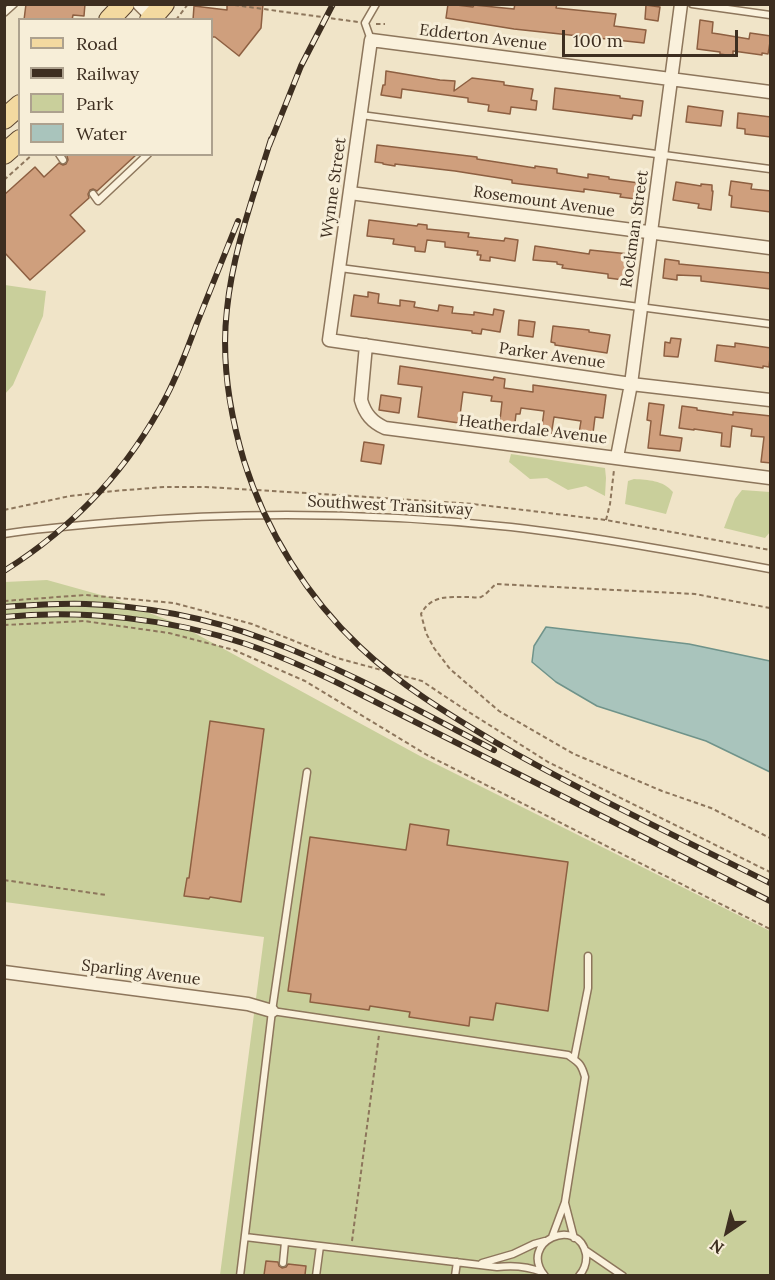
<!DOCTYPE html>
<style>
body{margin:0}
#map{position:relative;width:775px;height:1280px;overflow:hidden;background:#f0e4c8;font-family:Lora,serif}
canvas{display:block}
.frame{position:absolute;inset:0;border:6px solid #3d2e20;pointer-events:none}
.legend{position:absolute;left:18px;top:18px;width:195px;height:138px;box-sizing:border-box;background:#f7eed8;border:2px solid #ada18e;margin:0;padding:8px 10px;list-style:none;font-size:18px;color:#3d2e20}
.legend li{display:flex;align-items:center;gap:12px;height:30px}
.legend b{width:30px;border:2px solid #ada18e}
.north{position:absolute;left:697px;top:1202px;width:60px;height:60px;-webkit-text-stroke:4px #f7eed8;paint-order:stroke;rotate:215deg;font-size:16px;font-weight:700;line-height:24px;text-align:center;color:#3d2e20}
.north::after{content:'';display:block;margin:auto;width:21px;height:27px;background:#3d2e20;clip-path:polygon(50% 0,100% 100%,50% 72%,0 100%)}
.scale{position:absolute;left:562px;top:30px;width:176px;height:27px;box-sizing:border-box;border:3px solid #3d2e20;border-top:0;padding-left:8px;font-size:18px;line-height:21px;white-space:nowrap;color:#3d2e20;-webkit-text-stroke:4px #f7eed8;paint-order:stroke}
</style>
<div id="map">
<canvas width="775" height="1280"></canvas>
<div class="frame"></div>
<ul class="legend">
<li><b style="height:8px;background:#f3d9a0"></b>Road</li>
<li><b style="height:8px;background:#3d2e20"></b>Railway</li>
<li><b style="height:16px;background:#c9cf9b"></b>Park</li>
<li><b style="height:16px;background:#a9c4bc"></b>Water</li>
</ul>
<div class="north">N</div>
<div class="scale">100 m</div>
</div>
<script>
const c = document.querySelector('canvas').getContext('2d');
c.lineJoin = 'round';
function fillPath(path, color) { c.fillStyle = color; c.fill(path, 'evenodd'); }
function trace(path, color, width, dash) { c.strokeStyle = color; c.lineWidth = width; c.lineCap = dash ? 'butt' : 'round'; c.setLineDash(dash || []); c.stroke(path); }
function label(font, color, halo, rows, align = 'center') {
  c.font = font + ' Lora,serif'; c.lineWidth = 6; c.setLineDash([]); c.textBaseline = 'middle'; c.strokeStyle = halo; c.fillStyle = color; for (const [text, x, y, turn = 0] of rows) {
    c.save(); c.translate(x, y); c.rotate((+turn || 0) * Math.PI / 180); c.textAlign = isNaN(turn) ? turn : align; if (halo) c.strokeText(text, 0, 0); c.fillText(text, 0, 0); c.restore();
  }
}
fillPath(new Path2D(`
 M5,285L46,291L43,316L13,385L5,394Z
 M511,454L605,468L606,478L605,496L586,486L568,490L547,478L530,479L509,462Z
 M634,479C648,480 663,480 673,492L666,514L625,504L628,481Z
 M742,490L770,492V532L765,538L724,528L735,499Z
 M47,580L108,597L178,624L420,756L770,931V1275H220L264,937L5,902V582Z`), '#c9cf9b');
const water = new Path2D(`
 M546,627L689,644L770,661V772L706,741L597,706L556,682L532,662L534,646Z`);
fillPath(water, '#a9c4bc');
trace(water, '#6f938a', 1.5);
const building = new Path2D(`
 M26,4H85L84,16L73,15L72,20H24Z
 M227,4H263L261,28L239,56L215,37H212V20H193L194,6L227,10Z
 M448,4L473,7L474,5L514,9L515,4H557L556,8L616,14L614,26L646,30L644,43L514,29L446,18Z
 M646,5L660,7L658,21L645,19Z
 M700,20L713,22L712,33L719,34L749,39L750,33L771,36L768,54L762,53V55L733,51V56L720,54V52L697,49Z
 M386,71L440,80L455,81L454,91L472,78L504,82V85L533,89L531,100L537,101L536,110L511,107L510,114L488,111L489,105L468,102V98L402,89L401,98L381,95L383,85H385Z
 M555,88L620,96V98L643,101L641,116L633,115L632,119L553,109Z
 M688,106L723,111L721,126L686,122Z
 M738,113L771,117V137L745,134V129L737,128Z
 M377,145L477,157V159L535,168V166L557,169V173L588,178V174L609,177V179L639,183L636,199L620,197L621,194L584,189V192L512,183V180L455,171L395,164V166L383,164V163L375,162Z
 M68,154H137L97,191L93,189L90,190L88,194L89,198L70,215L85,231L30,280L4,252V195L35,167L44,177L59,163L63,165L66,164L68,160L67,156Z
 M731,181L752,184L751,189L771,191V212L731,207L732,196L729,195Z
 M676,182L701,186V184L712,185V191H713L711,210L698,208L699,204L673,200Z
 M369,220L417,226L418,224L427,225V229L469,233L468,237L504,241L505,238L518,240L515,261L490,257V261L480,260L481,255H477L478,251L445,247V242L427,240L425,252L415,251V247L393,244L394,239L367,236Z
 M535,246L589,254L590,250L629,254L626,276H624V280L608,278V274L562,268L563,265L557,264V262L533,260Z
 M665,259L679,261V264L771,273V289L701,281V276L677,275V280L663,278Z
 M368,292L379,294L378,303L400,306V300L415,302L414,307L438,311L439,305L453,307L452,313L474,315V312L493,315L494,309L504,311L500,332L482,329L481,334L472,333V331L351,316L354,295L368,297Z
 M519,320L535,322L533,337L518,335Z
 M553,326L589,330V332L610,335L607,353L555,345V343L551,342Z
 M671,338L681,339L678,357L664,356L665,342L670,343Z
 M735,343L771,348L769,367L763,366V368L715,361L717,345L735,347Z
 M400,366L493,380L494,377L505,379L504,388L533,392V385L606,395L603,418L595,417L592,441L578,439L581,421L554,417L551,436L541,434L544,411L521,408L520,414H516L514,431L499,429L502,402L491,401L492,396L463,392L459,423L418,417L422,387L398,384Z
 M381,395L401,398L399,413L379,410Z
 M649,403L664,405L660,435L682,438L680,451L648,448L651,421L647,420Z
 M682,406L697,408V410L733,415V412L771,416V463L761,462L764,437L751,436L752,429L732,426L730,447L721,446L722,433L694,429V430L679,428Z
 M364,442L384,445L381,464L361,461Z
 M210,721L264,729L241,902L210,897L209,899L184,896L187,878H189Z
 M410,824L449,830L447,845L568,862L548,1011L496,1003L493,1020L470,1017L469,1026L409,1017L410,1012L370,1006L369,1010L310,1002L311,994L288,991L310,837L406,850Z
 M266,1261L278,1262L279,1266L282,1268L286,1267L288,1264L306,1266L305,1275H264Z`);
fillPath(building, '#cf9f7d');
trace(building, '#8d5f41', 1.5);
const service = new Path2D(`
 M692,4L770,15
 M4,13L14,4
 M371,40L365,23L376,4
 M361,115L770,169
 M59,154L63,160
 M93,194L98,201L148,154
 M340,268L770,324
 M4,534C42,528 80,525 117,522C248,511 380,513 511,527C598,537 684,553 770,569
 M272,1011L568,1055C579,1063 581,1063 585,1077L565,1202L552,1237
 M574,1059L588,988V956
 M565,1203L574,1238
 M245,1237L497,1267C513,1265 527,1266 542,1272
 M585,1250L623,1276
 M283,1263L285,1242
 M482,1263L513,1254L534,1244L545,1241
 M240,1276L272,1011L307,772
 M316,1276L320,1246
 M455,1276L457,1262
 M545,1276C517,1242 578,1215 586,1254C587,1262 584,1270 579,1276`);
const minor = new Path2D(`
 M139,4L152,17
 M770,92L371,40L329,340L631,384L770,400
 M350,193L770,248
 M366,345L361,400C365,414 372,422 385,428L770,478
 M617,457L631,384L681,4
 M4,972L248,1004L272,1011`);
const primary = new Path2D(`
 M109,20L124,4
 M150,20L164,4
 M4,119L20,105
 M4,154L20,140`);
trace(service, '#8d765c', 9);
trace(minor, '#8d765c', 15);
trace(primary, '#5b4430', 22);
trace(new Path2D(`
 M227,4L358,22
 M176,20L188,4
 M376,24H385
 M4,180L33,154
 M4,510L70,496L114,491L164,487H206L338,495L473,504L524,510L606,520L770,550
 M606,520L610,504L614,470
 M4,601L85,595L174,603L252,624L337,658L422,681L464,709L548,762L770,872
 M770,608L695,594L496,584C491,588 487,594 481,597C477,598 472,597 467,597C448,597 431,595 421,614L426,633L434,648L450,669L499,711L574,754L662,791L711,808L770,838
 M4,625L84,621L169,633L234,650L305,681L427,755L770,929
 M4,880L106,895
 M352,1241L379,1035`), '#8d765c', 2, [4.5, 3]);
trace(service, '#faf1dc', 6);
trace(minor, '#faf1dc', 12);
trace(primary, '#f3d9a0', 20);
const rail = new Path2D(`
 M271,139C254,195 233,250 227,309C221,361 229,411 244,461C266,531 307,597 360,647C400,685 448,714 495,742C584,793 678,837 770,883
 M269,146L301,66L333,4
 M4,571C74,527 130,467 167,395C179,372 188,347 197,323C211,289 224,255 238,221
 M4,607C32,605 59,603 86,604C146,606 208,618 264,639C344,668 419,711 494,750
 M4,617C83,609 172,619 246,644C278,655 309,669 340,684L770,901`);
trace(rail, '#3d2e20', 6);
trace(rail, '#f7eed8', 4, [11]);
label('16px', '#3d2e20', '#f7eed8', [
 ["Edderton Avenue",483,38,7],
 ["Wynne Street",334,188,-82],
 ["Rosemount Avenue",544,202,8],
 ["Rockman Street",635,229,-82],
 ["Parker Avenue",552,356,8],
 ["Heatherdale Avenue",533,430,7],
 ["Southwest Transitway",390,506,3],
 ["Sparling Avenue",141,973,7]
]);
</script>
